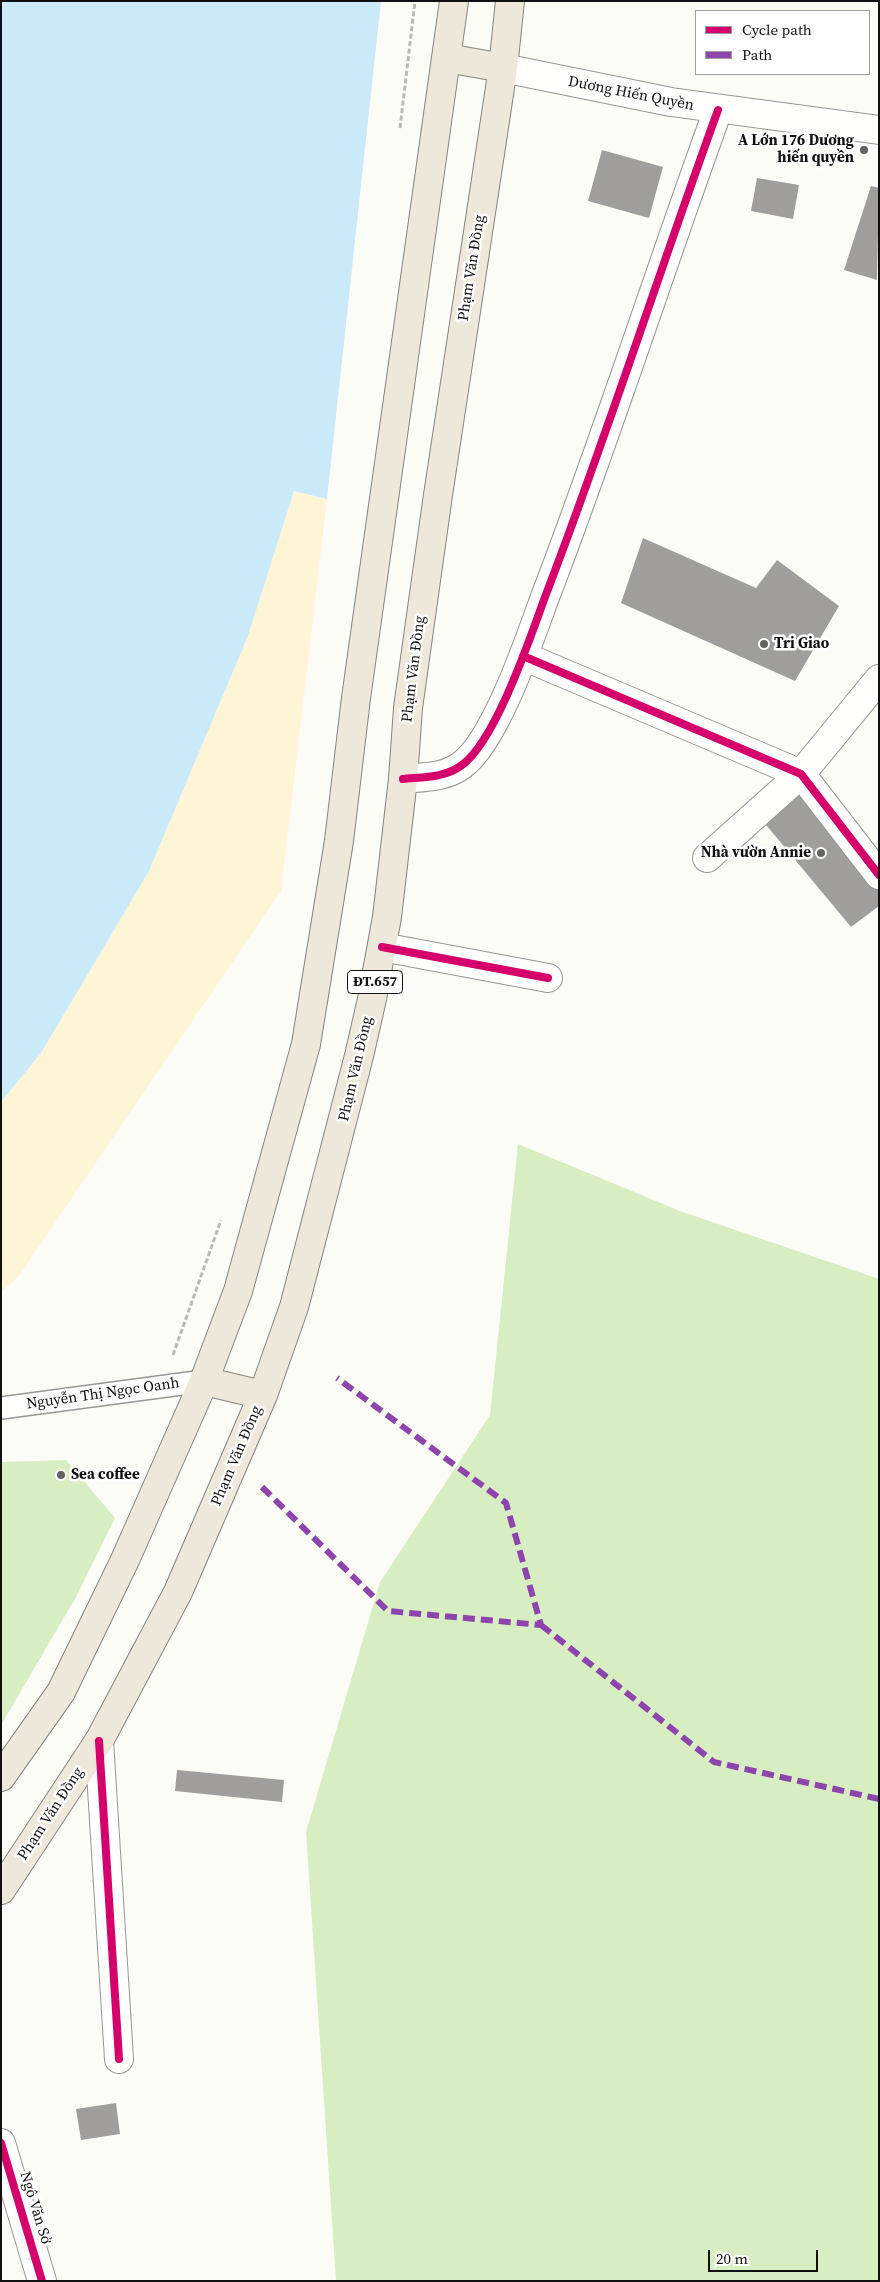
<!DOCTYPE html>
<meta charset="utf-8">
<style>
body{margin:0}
#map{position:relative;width:880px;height:2282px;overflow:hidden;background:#fcfcf7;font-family:"Source Serif 4",serif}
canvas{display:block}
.frame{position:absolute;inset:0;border:2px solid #101010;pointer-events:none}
.legend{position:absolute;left:695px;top:10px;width:175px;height:65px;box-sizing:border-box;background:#fff;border:1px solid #9f9f9f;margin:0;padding:6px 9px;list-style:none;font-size:15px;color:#101010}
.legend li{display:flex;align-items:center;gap:10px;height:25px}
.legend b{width:25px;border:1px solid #9f9f9f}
.scale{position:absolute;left:708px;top:2250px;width:110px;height:22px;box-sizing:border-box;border:2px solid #101010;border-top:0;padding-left:6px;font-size:15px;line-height:18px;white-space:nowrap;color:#101010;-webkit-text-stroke:4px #fff;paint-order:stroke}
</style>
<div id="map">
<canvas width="880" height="2282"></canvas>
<div class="frame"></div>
<ul class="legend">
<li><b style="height:6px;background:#d6006c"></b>Cycle path</li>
<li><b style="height:6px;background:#8e44ad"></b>Path</li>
</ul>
<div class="scale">20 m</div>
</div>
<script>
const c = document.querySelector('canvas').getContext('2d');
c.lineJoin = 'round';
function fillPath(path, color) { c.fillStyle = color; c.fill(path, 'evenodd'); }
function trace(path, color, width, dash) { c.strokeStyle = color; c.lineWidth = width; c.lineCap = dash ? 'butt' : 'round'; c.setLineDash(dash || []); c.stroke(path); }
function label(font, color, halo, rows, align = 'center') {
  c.font = font + ' "Source Serif 4",serif'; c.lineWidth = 5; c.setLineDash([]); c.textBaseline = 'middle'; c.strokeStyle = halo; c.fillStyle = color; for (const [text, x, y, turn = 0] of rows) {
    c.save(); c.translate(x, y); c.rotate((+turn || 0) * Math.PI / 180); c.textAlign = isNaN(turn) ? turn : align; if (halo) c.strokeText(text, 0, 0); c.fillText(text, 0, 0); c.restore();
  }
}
fillPath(new Path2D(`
 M518,1144L680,1211L879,1279V2281H336L306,1832L380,1582L490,1415Z
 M66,1460L115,1518L76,1597L1,1725V1462Z`), '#d7edc2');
fillPath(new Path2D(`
 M294,491L327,499L281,891L18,1277L1,1292V1102L41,1053L149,871L248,636Z`), '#fef5d7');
fillPath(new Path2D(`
 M1,1H381L327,499L294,491L248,636L149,871L41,1053L1,1102Z`), '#caeafa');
fillPath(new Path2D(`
 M602,150L663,167L649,218L588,201Z
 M757,178L799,185L793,219L751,211Z
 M871,186L879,188L877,280L844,270Z
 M643,538L756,588L777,560L839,606L795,681L621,603Z
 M799,785L879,886V906L851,927L762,820Z
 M177,1770L284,1780L282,1802L175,1791Z
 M116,2103L120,2134L81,2140L76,2109Z`), '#a09e9c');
const service = new Path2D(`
 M1,1408L204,1381`);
const minor = new Path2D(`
 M503,68L671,102L879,130
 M523,656L801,774L879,875
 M403,779C423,777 445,778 462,765C496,740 530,638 545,597C607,436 659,272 718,110
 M707,858L801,774L879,679
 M382,947L548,978
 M99,1741L119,2059
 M1,2143L42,2281`);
const primary = new Path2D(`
 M447,58L503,68
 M204,1381L263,1395
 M1,1777L61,1692L125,1560L204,1381L238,1291L306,1044L339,841L356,698L454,1
 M1,1890L99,1741L178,1592L263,1395L294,1307L359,1056L372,999L387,917L403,779L408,708L438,495L503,68L510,1`);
trace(service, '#969694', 24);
trace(minor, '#969694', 30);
trace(primary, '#848481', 30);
trace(new Path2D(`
 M400,128L415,1
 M173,1355L221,1220`), '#b9b9b8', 3, [5, 2.5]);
trace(service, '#fffffe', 21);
trace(minor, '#fffffe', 28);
trace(primary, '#eee8da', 28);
trace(new Path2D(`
 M262,1487L388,1611L541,1625L506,1503L337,1378
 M541,1625L714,1762L879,1799`), '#8e44ad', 6, [12, 6]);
trace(new Path2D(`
 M523,656L801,774L879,875
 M403,779C423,777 445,778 462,765C496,740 530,638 545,597C607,436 659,272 718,110
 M382,947L548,978
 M99,1741L119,2059
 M1,2143L42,2281`), '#d6006c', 8);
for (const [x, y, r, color] of [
 [864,150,5,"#636361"],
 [764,644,5,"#636361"],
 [821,853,5,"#636361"],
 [61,1475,5,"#636361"]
]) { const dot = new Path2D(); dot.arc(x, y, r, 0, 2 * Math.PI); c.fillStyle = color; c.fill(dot); trace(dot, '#fff', 2); }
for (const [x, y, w] of [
 [375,982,55]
]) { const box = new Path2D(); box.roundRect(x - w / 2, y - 11.5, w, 23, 4); c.fillStyle = '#fff'; c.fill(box); trace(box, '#101010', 1); }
label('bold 14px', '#101010', null, [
 ["ĐT.657",375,982]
]);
label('15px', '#101010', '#fff', [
 ["Dương Hiến Quyền",631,94,11],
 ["Phạm Văn Đồng",472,268,-81],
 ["Phạm Văn Đồng",414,669,-83],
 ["Phạm Văn Đồng",356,1069,-77],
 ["Nguyễn Thị Ngọc Oanh",103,1394,-8],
 ["Phạm Văn Đồng",237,1456,-67],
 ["Phạm Văn Đồng",51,1814,-57],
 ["Ngô Văn Sở",35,2208,73]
]);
label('bold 15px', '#101010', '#fff', [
 ["A Lớn 176 Dương",854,141],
 ["hiến quyền",854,158],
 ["Tri Giao",774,644,"left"],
 ["Nhà vườn Annie",811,853],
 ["Sea coffee",71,1475,"left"]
], 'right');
</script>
